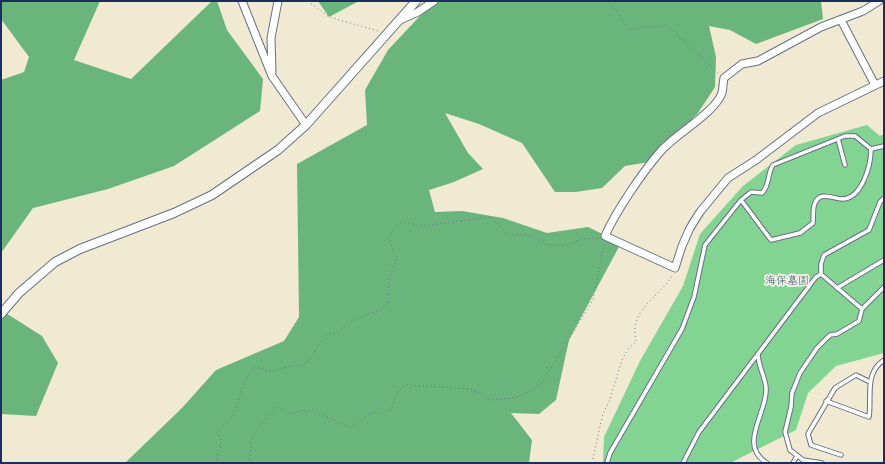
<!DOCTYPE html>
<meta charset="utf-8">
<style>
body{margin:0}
#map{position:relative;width:885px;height:464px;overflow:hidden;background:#f0ead3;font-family:Kalam,sans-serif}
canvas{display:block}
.frame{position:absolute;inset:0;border:2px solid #1b2f5e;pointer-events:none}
</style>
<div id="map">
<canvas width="885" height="464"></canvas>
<div class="frame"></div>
</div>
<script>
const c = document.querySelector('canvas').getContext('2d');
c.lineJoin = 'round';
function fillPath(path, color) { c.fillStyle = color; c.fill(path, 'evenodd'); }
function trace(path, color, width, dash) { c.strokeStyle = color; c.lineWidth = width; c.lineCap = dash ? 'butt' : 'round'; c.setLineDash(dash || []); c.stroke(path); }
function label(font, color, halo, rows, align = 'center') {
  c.font = font + ' Kalam,"Klee One",sans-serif'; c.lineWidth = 3.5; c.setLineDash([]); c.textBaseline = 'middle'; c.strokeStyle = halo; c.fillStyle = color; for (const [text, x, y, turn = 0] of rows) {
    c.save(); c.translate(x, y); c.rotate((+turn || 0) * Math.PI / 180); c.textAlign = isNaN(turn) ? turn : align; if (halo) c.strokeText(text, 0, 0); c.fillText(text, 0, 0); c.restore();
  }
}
fillPath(new Path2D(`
 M867,125L880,136L884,134V353L836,366L808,393L796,430L730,463H603L604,437L640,361L683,286L700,234L743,186L796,145Z`), '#83d392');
fillPath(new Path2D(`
 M1,1H100L74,60L131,79L212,1H217L227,30L263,79L260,111L174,166L108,189L33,208L1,253V80L24,72L29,57L1,19Z
 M318,1H359L329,17Z
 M434,1H821L823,19L756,44L730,30L709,26L716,57L715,87L698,113L649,162L625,166L602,188L576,192H555L522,143L479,124L445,113L468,153L483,169L454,182L429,190L435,212L462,211L503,218L547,233L588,227L621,243L569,340L556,400L539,414L511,413L532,440L529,463H125L182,408L216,370L284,341L299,317L297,164L367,125L365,90L388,50Z
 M1,310L42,336L58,363L36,416L1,414Z`), '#6ab57c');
const service = new Path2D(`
 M838,139L845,165
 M871,149L884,146
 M837,288L884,260
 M862,309L821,274V264L824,255L869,230L880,202L884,198
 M758,354C758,366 765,376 766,388C768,412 737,445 767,463
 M826,401L869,417C872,397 864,373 884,360
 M841,455L811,445L808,434L835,388L856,375L870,382
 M607,463L610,453L682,329L694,297L705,245L741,200L751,192L762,193C770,185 767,174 773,165L845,136H855L871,149C871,165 862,199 842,199C836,199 826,194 820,197C811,203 814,215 813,223L800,233L771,240L741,200
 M683,463L699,432L816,277L821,274
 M793,463L797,456
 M822,463L803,460L790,450L785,432L791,407L792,393L800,373L817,348L830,335L837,334L859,321L862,309L884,287`);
const minor = new Path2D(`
 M242,1L272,76L306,125
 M879,1L863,11L821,27L758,61L742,64L724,78C723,83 723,89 722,93C714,114 675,134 660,152C642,173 616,211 605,236L675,268L682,246L690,228L700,212L728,178L756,160L818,113L884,81
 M400,20L418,12L434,1
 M841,20L875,85
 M272,72L271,38L278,1`);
const tertiary = new Path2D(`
 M1,314L19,293L55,262L80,249L174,213L212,195L278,150L306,125L416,1`);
trace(service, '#667087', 5.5);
trace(minor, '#667087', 9);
trace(tertiary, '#667087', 10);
trace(new Path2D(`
 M308,1L329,17L378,31
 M612,1L613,7L629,29L667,25L719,74
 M216,463C217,448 226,448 217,432C223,426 231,420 234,413C242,397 241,378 256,367L268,371L278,370L289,366H301L308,361L323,339L329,334L335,333L359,317L380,311L388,305C388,289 388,274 397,260C392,244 382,235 401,222L423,226L488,217L493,219L508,235H530L549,245L565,246L581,239L598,238
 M247,463C253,451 249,449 252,439C253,434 271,410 276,406L289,413L313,410L350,428L372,412L381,414L391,409L399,389L406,385L472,389L491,400L513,398L531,391L542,383L593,300L604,244
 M592,463L603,413L609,402L622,360L628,349L636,342C636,338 634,334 635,330C636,305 663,294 673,274`), '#667087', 1, [1, 3]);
trace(service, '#fff', 3.5);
trace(minor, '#fff', 7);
trace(tertiary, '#fff', 8);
label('11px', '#35586b', '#f7f3e8', [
 ["海保墓園",787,282]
]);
</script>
